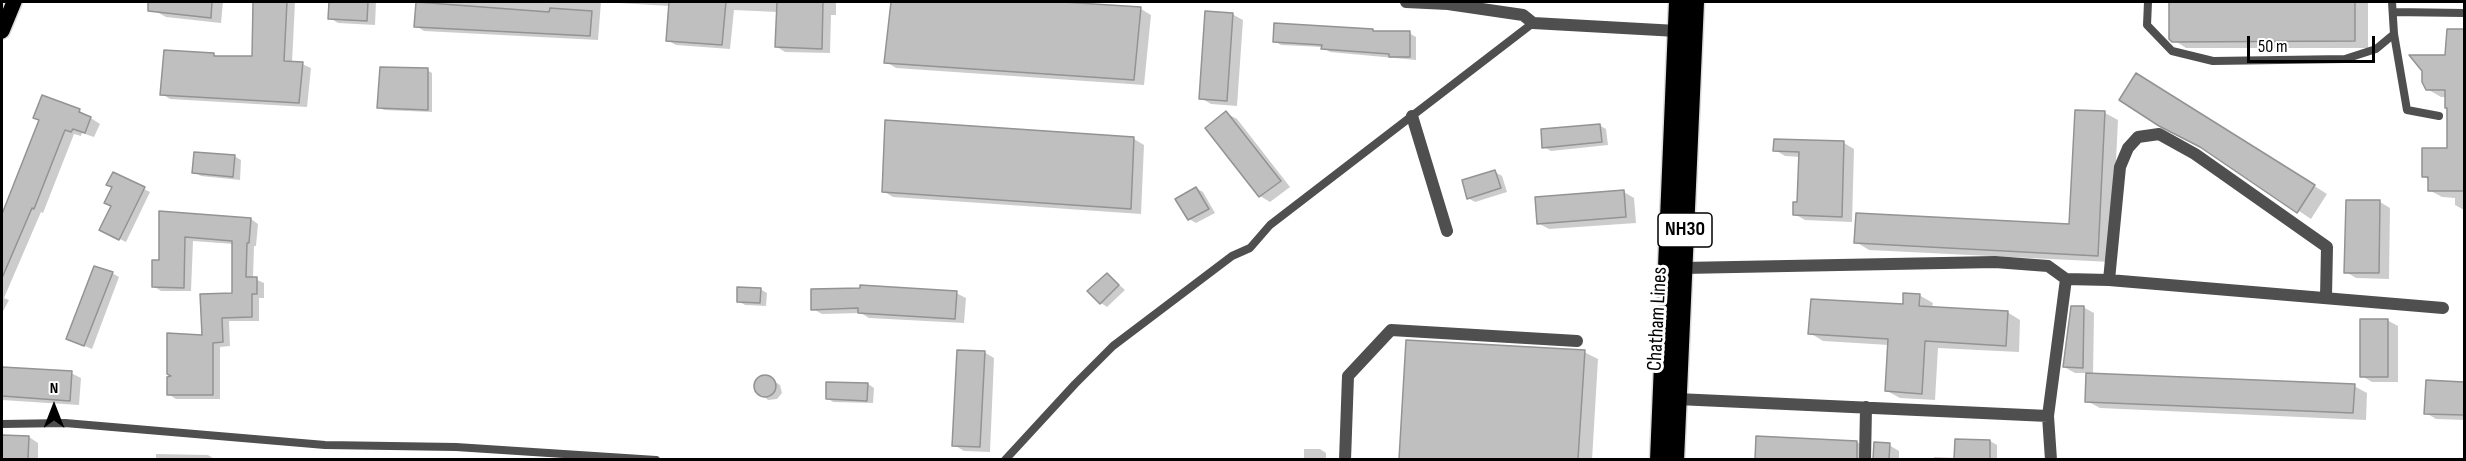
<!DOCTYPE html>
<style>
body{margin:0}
#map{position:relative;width:2466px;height:461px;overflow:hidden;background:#fff;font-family:"Sofia Sans Condensed",sans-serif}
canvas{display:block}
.frame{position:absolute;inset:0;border:3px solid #000;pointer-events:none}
.north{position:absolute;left:24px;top:377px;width:60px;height:60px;-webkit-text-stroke:4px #fff;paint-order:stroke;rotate:0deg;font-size:16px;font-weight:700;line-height:24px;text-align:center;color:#000}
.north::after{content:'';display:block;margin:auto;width:21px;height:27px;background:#000;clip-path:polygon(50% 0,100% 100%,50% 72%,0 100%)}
.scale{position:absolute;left:2247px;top:36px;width:128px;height:27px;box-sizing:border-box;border:3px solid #000;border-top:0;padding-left:8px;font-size:18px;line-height:21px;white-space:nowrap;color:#000;-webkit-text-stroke:4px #fff;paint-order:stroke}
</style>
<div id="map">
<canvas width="2466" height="461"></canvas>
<div class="frame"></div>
<div class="north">N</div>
<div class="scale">50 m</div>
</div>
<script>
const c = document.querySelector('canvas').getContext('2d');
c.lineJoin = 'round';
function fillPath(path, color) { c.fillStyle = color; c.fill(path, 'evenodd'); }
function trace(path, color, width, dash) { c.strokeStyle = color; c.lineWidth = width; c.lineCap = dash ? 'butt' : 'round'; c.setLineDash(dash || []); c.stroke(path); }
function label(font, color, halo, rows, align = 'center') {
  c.font = font + ' "Sofia Sans Condensed",sans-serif'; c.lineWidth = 6; c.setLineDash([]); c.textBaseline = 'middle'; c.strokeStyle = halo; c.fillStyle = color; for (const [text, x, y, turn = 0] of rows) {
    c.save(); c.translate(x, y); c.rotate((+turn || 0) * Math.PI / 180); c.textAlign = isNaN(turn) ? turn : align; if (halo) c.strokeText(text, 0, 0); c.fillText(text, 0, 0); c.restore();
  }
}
fillPath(new Path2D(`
 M156,2H223L221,23L166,17L155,11Z
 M255,2H295L292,63L302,64L311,68L307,107L170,99L162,94L214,55L218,57L253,58Z
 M330,2H376L375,25L338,23L330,18Z
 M418,2H836V15H831L830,53L785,52L777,47L778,12L734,10L730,49L676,45L667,40L670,6L601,2L598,40L424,31L416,26Z
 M892,2H1035L1141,9L1151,15L1144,85L896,68L886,62Z
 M2170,2H2368V48H2186L2171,38Z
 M1232,14L1243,20L1237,106L1211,104L1201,98Z
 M1372,31L1376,33H1409L1416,37V60L1330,52L1322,47L1281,45L1274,41Z
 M2449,31H2464V210L2455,205V198L2442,197L2429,190V180L2423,176L2448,149L2446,97H2441L2427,89L2447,57Z
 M427,70L432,73V112L384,110L379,107Z
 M2150,82L2327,194L2311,219L2206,149Z
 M43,96L80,111L100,124L94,137L82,133L81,136L74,134L43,213L41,212L4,298L9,300L2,313V218L41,120Z
 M2076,111L2105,113L2118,120L2111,262L1869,250L1856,242L2070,225Z
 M1226,113L1237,119L1290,187L1270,202L1260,196L1207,128Z
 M1599,125L1606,129L1608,145L1551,151L1544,147Z
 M1134,139L1144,145L1141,214L893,197L883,191Z
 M1844,143L1854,149L1852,222L1805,220L1794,214L1799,204L1801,157L1785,156L1775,150Z
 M234,156L241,160L240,180L201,176L194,172Z
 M1495,172L1502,176L1507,192L1475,202L1468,198Z
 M113,174L150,192L126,242L107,233L113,206Z
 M1196,188L1203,192L1215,213L1196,223L1189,219Z
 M1624,192L1634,198L1636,223L1549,229L1538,223Z
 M2380,202L2390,208L2389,279L2356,278L2346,272Z
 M160,213L251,219L258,224L256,246H254L253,278L264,283V298H259V321H229L230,346L220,347V399H176L168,394L174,377L233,294L234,244L193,241L191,291H161L153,286L160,262Z
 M112,273L119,277L92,349L68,339Z
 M1107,274L1125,290L1107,307L1101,303Z
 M760,289L767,293L766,306L745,305L738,301Z
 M956,293L966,298L964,323L869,318L861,313L822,314L813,309Z
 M1919,295L1933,303L1932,308L2007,312L2020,320L2019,352L1938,348L1935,400L1900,398L1887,391L1889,345L1823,341L1810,333L1904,306Z
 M2083,307L2094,313L2093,375L2354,386L2367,393L2366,420L2100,408L2087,401L2088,373H2075L2064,367Z
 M2387,320L2398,326V382H2372L2362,376Z
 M1408,342L1584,352L1598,359L1592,460H1401Z
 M984,352L994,358L990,452L964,451L954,445Z
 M2,368L71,373L81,378L79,405L2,400Z
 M760,378H769L780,385L782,393L777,399L768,400L756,389Z
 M2427,382L2464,383V420L2436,419L2426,413Z
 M868,384L874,388L873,403L833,402L827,398Z
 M2,436L29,437L38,443V460H2Z
 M1758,438L1857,442L1867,448V460H1757Z
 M1956,441H1990L1997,445V458L2009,460H1934V457L1956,458Z
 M1875,444L1889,445L1899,451V460H1874Z
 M1304,449H1320L1326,453V460H1304Z
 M156,454L208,455L216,460H156Z`), '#0003');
const building = new Path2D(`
 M148,2H212L211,18L148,11Z
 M253,2H287L284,61L303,62L299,103L160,95L164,50L214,53V56H252Z
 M329,2H368L367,21L328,19Z
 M416,2L549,12L550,8L592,11L590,36L414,27Z
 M669,2H726L722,45L666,41Z
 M777,2H823L822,49L775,47Z
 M891,2H1063L1141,7L1134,80L884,63Z
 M2169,2H2355V41L2172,42L2169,39Z
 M1205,11L1233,13L1227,101L1199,99Z
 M1274,23L1373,29V31H1410V57H1389V54L1321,49L1322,45L1273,42Z
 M2447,29H2464V191H2428V177H2422V148H2447V108H2445V90H2426L2422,82V71L2409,55H2445Z
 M380,67L428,68V110L377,108Z
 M2136,73L2315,185L2297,213L2200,147L2159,126L2119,100Z
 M42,95L80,109L79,112L91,117L85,133L73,129L71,132L65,130L34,209L32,208L2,278V214L39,120L33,118Z
 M2075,110L2105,111L2098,256L1854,243L1856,213L2069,224Z
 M1226,111L1281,181L1259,197L1205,128Z
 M885,120L1134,137L1131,209L882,192Z
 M1600,124L1602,142L1542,148L1541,129Z
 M1774,139L1844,141L1842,217L1793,215V202H1797L1799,152L1773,151Z
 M194,152L235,155L233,177L192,173Z
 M1495,170L1501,188L1467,199L1462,180Z
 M113,172L145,187L119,240L99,230L111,206L104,203L112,187L106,185Z
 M1196,187L1209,209L1188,220L1175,199Z
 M1624,190L1626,217L1537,224L1535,197Z
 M2346,200H2380L2379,273H2344Z
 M159,211L251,218L249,243H247L246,277H257V294H252V317L222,318L223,342L213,343V395H167V377L171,376L167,374V333L202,335L200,294L232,293V241L185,237L184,288L152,287V260H159Z
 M94,266L113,272L84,346L66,339Z
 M1107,273L1119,285L1100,304L1087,291Z
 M860,285L957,291L955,319L858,313V308L811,310V289L860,288Z
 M737,287L761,288L760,303L737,302Z
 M1903,293L1920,294L1919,306L2008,311L2006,346L1925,341L1922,394L1885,391L1888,339L1808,334L1811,299L1903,304Z
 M2071,306H2084L2083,368L2063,367Z
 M2360,319H2388V377H2360Z
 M1406,340L1585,350L1578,459H1399Z
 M957,350L985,351L980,447L952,446Z
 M2,367L72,371L70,401L2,396Z
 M2086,373L2355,384L2353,413L2085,402Z
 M754 386a11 11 0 1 1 22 0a11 11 0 1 1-22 0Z
 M2426,380L2464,382V415L2424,414Z
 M826,382L868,383L867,401L826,399Z
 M2,435L29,436L28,459H2Z
 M1756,436L1857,441V459H1755Z
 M1955,439L1990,440V459H1954Z
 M1874,442L1890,443L1889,459H1873Z`);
fillPath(building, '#bfbfbf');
trace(building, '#939393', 1.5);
const primary = new Path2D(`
 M2,31L14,2`);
const highway = new Path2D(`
 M1659,460L1678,2
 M1675,460L1695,2`);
trace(primary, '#dbdbdb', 18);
trace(highway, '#dbdbdb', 21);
trace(new Path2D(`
 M2148,2L2147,25L2172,51L2213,61L2345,59L2376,49L2394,34L2392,2
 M2393,12L2464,13
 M2394,34L2407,110L2439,116
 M2,424L65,423L325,445L456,447L656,460
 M1005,460L1075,384L1113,346L1232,256L1250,248L1270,225L1533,23`), '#4f4f4f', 8);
trace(new Path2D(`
 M1406,2L1448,4L1523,15L1533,23L1677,31
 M1412,116L1447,231
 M1683,268L1995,262L2048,266L2066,279L2109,280L2443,308
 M2109,280L2120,167L2128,148L2138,137L2159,134L2195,154L2327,247L2326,297
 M1677,399L2048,416
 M1345,460L1348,376L1391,330L1577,341
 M1865,460L1866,407
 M2051,460L2048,416L2066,279`), '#4f4f4f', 12);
trace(primary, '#000', 15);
trace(highway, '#000', 18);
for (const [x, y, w] of [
 [1685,230,54]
]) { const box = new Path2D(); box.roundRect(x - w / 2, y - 17, w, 34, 4.5); c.fillStyle = '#fff'; c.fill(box); trace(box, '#000', 1.5); }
label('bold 20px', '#000', null, [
 ["NH30",1685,230]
]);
label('21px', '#000', '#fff', [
 ["Chatham Lines",1658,319,-87]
]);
</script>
